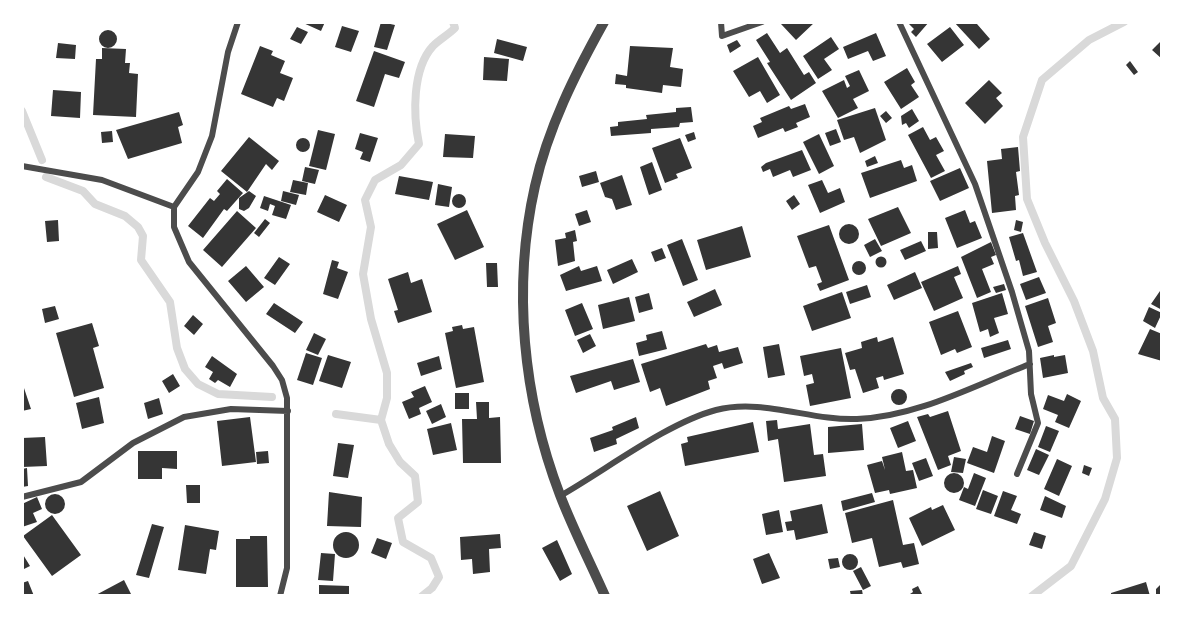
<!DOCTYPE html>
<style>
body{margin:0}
#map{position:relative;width:1184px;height:618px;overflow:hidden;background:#fff;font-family:"Noto Sans",sans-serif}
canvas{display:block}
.frame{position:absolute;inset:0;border:24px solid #fff;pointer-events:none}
</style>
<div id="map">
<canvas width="1184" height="618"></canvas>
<div class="frame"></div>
</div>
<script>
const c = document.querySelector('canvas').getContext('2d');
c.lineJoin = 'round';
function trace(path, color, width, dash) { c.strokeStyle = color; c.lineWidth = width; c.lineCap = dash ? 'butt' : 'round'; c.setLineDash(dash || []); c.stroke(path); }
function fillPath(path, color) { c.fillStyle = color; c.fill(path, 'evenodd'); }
trace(new Path2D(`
 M22,111L42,160
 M46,177L83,191L95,204L125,216L138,227L143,236L141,260L170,302L177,348L185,369L198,384L218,394L272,397
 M336,414L381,420
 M422,596L432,588L439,577L431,558L403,542L398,518L418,502L415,476L400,462L389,444L381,420L387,398V373L371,319L363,274L371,227L365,200L375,180L401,165L419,144C413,115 412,69 433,46C440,39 448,35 455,28L453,22
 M1032,596L1071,566L1105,499L1117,458L1115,419L1103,398L1093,351L1074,301L1045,243L1027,199L1023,137L1042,80L1089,40L1124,22`), '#d9d9d9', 8);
fillPath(new Path2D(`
 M301,22H325L321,31Z
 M381,22L395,25L387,50L374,47Z
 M783,22H815L796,40L781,24Z
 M907,22H929L916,37L911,32L914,29Z
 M954,22H979L977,24L990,39L979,49Z
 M342,26L359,31L351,52L335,47Z
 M297,27L308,32L301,44L290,39Z
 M950,27L964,45L942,62L927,44Z
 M99 39a9 9 0 1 1 18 0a9 9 0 1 1-18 0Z
 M767,33L780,53L787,48L804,75L809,72L816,83L791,100L767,63L770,62L756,40Z
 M876,33L886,56L873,61L868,51L848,59L843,47Z
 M831,37L839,49L824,59L832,70L818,79L803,56Z
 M497,39L527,47L523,61L494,53Z
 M737,40L741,46L730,53L727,45Z
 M1162,40V59L1152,50Z
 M58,43L76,45L75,59L56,58Z
 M260,46L273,51L271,55L285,61L280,73L293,78L284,101L277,98L273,107L241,94Z
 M630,46L673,48L670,67L683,69L681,87L663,85L662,93L626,88V85L615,84L616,74L627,76Z
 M102,48L126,49L125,63H130L129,73L138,74L136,117L93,115L96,59H102Z
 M374,51L405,62L399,78L385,74L374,107L356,101Z
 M484,57L509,59L507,81L483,80Z
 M758,57L780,95L767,103L760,91L749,97L733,71Z
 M1130,61L1138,72L1134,75L1126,65Z
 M907,68L915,82L911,85L919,97L901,109L884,82Z
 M859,70L869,91L853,99L858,108L838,118L822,91L844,80L847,88L850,86L845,76Z
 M989,80L1002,93L996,98L1003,106L985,124L965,103Z
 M53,90L81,92L80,118L51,116Z
 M805,104L810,117L796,123L798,127L785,132L783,128L758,138L753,126L762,122L760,118L789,106L791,109Z
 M691,107L693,122L680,123L679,127L651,129V133L611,136L610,127L618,126V122L647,119L646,115L676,112V108Z
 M875,108L886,140L860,153L854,137L844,140L837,120Z
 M912,109L919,121L909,128L906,123L902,125L901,116Z
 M886,111L892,118L886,123L880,116Z
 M179,112L183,125L178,127L182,143L128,159L116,130Z
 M923,127L930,140L936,137L944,151L936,155L945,171L931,178L908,135Z
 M836,129L841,142L830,146L825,133Z
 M318,130L335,134L326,170L309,166Z
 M112,131L113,142L102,143L101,132Z
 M694,132L696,139L688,142L685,135Z
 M360,133L378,138L370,162L360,159L363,152L355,149Z
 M445,134L475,136L473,158L443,157Z
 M819,134L834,166L819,174L803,142Z
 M249,137L279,161L272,170L266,164L247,192L221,171Z
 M296 145a7 7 0 1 1 14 0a7 7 0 1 1-14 0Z
 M680,138L692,168L676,174L678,178L665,183L652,148Z
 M1018,147L1020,171L1016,172L1019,195L1015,196L1016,210L992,213L987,161L1002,159L1001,149Z
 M802,150L811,170L793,177L790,170L773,177L770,169L763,172L761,167L766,163Z
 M875,156L878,163L867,167L865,161Z
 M901,160L904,168L912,165L917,181L870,198L861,173Z
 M652,162L662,190L649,195L640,167Z
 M305,167L319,170L315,184L302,181Z
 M960,168L969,188L940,201L930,181Z
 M596,171L599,182L582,187L579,176Z
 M622,175L632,205L616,210L612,199L605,197L600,183Z
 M399,176L433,182L429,200L395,194Z
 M227,179L243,193L227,211L224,209L203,238L188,226L210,198L214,201L220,194L217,191Z
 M293,180L308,183L306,195L290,192Z
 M822,180L828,193L840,188L845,202L820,213L808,185Z
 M438,184L452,187L449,207L435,205Z
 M249,191L256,196L249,208L244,211L239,209V198Z
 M283,191L299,195L296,205L281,201Z
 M452 201a7 7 0 1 1 14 0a7 7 0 1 1-14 0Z
 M325,195L347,205L339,222L317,212Z
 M794,195L800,204L792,210L786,201Z
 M264,196L291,205L286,219L272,215L275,206L270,204L268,211L260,208Z
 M898,207L911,233L881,246L868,219Z
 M467,210L484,247L455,260L437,224Z
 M587,210L591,222L579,226L575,214Z
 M965,210L970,223L975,221L982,238L957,248L945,218Z
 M237,211L256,228L222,267L203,250Z
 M265,219L270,223L259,237L254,233Z
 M58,220L59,241L47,242L45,221Z
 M1016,220L1023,222L1021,232L1014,230Z
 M839 234a10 10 0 1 1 20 0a10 10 0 1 1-20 0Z
 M829,225L849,280L820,291L817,284L822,282L816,266L809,268L797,236Z
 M742,226L751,257L706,270L697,240Z
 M575,230L577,241L573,242L575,261L558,266L555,240L566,238L565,233Z
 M928,232H937L938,248L928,249Z
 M1023,233L1037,272L1023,276L1019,260L1016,261L1009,237Z
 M682,239L698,280L683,286L667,245Z
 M875,239L882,251L870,257L864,245Z
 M921,241L926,251L905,260L900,250Z
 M991,242L996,255L991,257L994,264L982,269L991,292L977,298L961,257Z
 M662,248L666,258L655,262L651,252Z
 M875.5 262a5.5 5.5 0 1 1 11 0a5.5 5.5 0 1 1-11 0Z
 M279,257L290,264L275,285L264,278Z
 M632,259L638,272L613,284L607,270Z
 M332,260L339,262L337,268L348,272L338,299L323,294Z
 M852 268a7 7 0 1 1 14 0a7 7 0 1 1-14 0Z
 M486,263H497L498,287H487Z
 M246,266L264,287L246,302L228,281Z
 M579,266L581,271L597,266L602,281L566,291L560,275Z
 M958,266L961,274L954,277L963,298L934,311L921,282Z
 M408,272L411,283L422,279L432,312L398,323L394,311L398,310L388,279Z
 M915,272L922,288L894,300L887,285Z
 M1039,277L1046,293L1026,300L1020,284Z
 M1004,284L1006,290L996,293L993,287Z
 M867,285L871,297L850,304L846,292Z
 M715,289L722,305L694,317L687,302Z
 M1160,291L1162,292V310L1151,304Z
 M842,292L851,318L812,331L803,306Z
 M649,293L653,309L639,313L635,297Z
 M1002,293L1008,314L994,318L999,333L990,337L988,329L980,332L972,303Z
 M629,297L635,321L603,329L598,305Z
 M1048,298L1056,323L1048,326L1053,342L1038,347L1025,306Z
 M274,303L303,322L295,333L266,314Z
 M582,303L593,329L575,336L565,310Z
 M55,306L59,319L45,323L42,309Z
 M1149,307L1162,313L1155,328L1143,321Z
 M958,311L972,347L957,353L955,349L941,355L929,322Z
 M193,315L203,324L194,335L184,326Z
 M92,323L99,346L93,348L104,388L74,397L56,333Z
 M462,325L463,329L474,327L484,382L456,388L445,333L453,331L452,327Z
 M1150,329L1162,334V361L1138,354Z
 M662,331L667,349L639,356L636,343L647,340L646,335Z
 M314,333L326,339L318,355L306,350Z
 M590,334L596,346L583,353L577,340Z
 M877,337L878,342L893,337L904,374L884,380L883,376L876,378L879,388L863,393L855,369L850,370L845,353L862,348L861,342Z
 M1008,340L1011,349L984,358L981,348Z
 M706,344L708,348L717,345L719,352L738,347L743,363L724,369L722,363L713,366L717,378L708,381L710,389L666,406L660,388L650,392L641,364Z
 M779,344L785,375L768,378L763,347Z
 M841,348L851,398L810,406L806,385L814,383L812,374L804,376L800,356Z
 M306,353L322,358L313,385L297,380Z
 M328,355L351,362L342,388L319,381Z
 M1054,355V357L1065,355L1068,373L1043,378L1040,358Z
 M212,356L237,374L230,387L218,380L215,383L209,379L213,372L205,367Z
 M439,356L442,369L421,376L417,363Z
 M633,359L640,382L614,390L611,381L576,393L570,376Z
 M971,363L973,367L964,371L965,374L950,381L945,372Z
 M173,374L180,386L169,393L162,381Z
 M22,382L31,409L22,411Z
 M425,386L432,402L419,408L421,414L409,419L402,402L414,397L411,392Z
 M891 397a8 8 0 1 1 16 0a8 8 0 1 1-16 0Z
 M455,393H469V409H455Z
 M1067,394L1081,401L1069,428L1055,422L1058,415L1043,409L1048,395L1064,401Z
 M99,397L104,423L82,429L76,403Z
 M159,398L163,414L148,419L144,403Z
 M476,402H489V418L500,417L501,463H463L462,419H477Z
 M441,404L446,417L432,424L426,411Z
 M948,411L961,451L948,456L951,465L938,470L917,417L928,414L930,417Z
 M1020,416L1034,421L1030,434L1015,429Z
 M250,417L256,462L222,466L217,421Z
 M636,417L639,428L616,439L617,444L594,452L590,438L613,430L612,427Z
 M777,420L778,429L810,424L814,455L823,454L826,476L784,482L778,439L768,441L766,421Z
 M908,421L916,441L898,448L890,428Z
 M753,422L759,452L685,466L681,444L688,442L687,437Z
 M451,423L457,450L433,455L427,429Z
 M862,424L864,450L828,453V427Z
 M1046,426L1059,431L1050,452L1038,447Z
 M992,436L1005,441L994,473L967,463L973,447L987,452Z
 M45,437L47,466L22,467V438Z
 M338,443L354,445L348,478L333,476Z
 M1036,449L1049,455L1039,475L1027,470Z
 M138,451H177V469L162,468V479H138Z
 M268,451L269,463L257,464L256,452Z
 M902,452L906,471L913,470L917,488L890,494L889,490L875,493L867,465L882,461L885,470L882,457Z
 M954,457L966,459L963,473L951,472Z
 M926,458L933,476L919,481L912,463Z
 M1057,459L1072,466L1059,496L1044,489Z
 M1084,465L1092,468L1089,476L1082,473Z
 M27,468L28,486L22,487V469Z
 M974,473L986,478L975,506L959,500L964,487L968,489Z
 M944 483a10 10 0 1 1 20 0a10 10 0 1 1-20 0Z
 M186,485H200V503H187Z
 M983,490L998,496L991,514L976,509Z
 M660,491L679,536L647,551L627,506Z
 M1003,491L1017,496L1011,510L1021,514L1017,524L994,516Z
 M329,492L362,497L361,527L327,526Z
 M872,493L875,502L843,511L841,501Z
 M45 504a10 10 0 1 1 20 0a10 10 0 1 1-20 0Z
 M1045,496L1066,506L1062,518L1040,510Z
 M37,497L42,509L33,513L37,522L22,527V504Z
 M893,500L903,545L914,543L919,564L903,568L901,562L879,567L872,538L852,543L845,513Z
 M822,504L828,533L796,540L794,530L787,531L785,522L792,521L790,511Z
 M943,505L955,530L922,546L909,518L931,507L932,510Z
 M779,510L783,532L766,535L762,514Z
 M52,515L81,555L52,576L23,536Z
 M152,524L164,527L149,578L136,575Z
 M185,525L219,531L216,550L210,549L206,574L178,570Z
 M1034,532L1046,536L1042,549L1029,545Z
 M333 545a13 13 0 1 1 26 0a13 13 0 1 1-26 0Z
 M500,534L501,548L489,549L490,572L473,574L472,559L461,560L460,537Z
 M250,536H267L268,587H236V539H250Z
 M377,538L392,543L386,559L371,553Z
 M557,540L572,574L560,581L542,548Z
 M22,553L30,566L22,570Z
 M321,553L335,554L333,581L318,580Z
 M769,553L780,578L762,584L753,559Z
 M842 562a8 8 0 1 1 16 0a8 8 0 1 1-16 0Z
 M838,558L840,567L830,569L828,559Z
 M861,567L871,586L863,590L853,571Z
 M124,580L132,596H94Z
 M28,581L34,596H22V583Z
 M1146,582L1150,596H1111V593Z
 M1162,583V596H1156V589Z
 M319,585L349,586V596H319Z
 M918,586L923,596H907L913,592L912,589Z
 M862,590L863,596H851L850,591Z`), '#353535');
trace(new Path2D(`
 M238,22L228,52L212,136L198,172L174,207V227L189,262L273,366L282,380L287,398V568L280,596
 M721,22L722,36L762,22
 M899,22L975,184L1012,292L1029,351L1031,394L1038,423L1017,474
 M22,166L102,180L174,207
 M560,496C606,470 667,423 716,410C762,398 811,421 857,419C917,417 975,385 1030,364
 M22,497L81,482L133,443L184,417L231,409L288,411`), '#4c4c4c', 6);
trace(new Path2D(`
 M604,22C575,74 548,128 535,186C512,288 523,398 560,495C573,529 590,562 605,596`), '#4c4c4c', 10);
</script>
